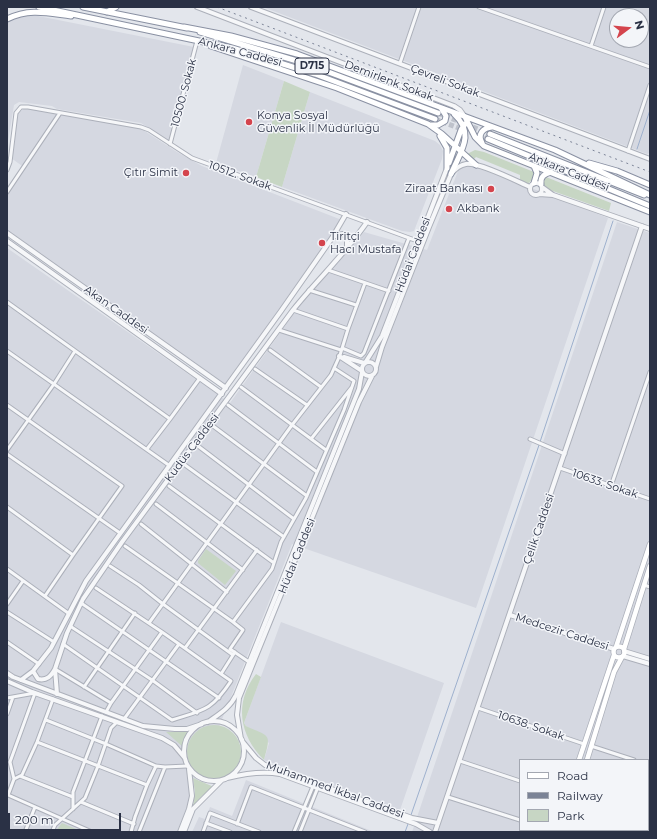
<!DOCTYPE html>
<meta charset="utf-8">
<style>
body{margin:0}
#map{position:relative;width:657px;height:839px;overflow:hidden;background:#e3e6ec;font-family:Montserrat,sans-serif}
canvas{display:block}
.frame{position:absolute;inset:0;border:8px solid #2a3145;pointer-events:none}
.legend{position:absolute;left:519px;top:759px;width:130px;height:72px;box-sizing:border-box;background:#f3f5f9;border:1px solid #a3a7b1;margin:0;padding:5px 7px;list-style:none;font-size:12px;color:#2a3145}
.legend li{display:flex;align-items:center;gap:8px;height:20px}
.legend b{width:20px;border:1px solid #a3a7b1}
.north{position:absolute;left:609px;top:8px;width:40px;height:40px;box-sizing:border-box;background:#f3f5f9;border:1px solid #a3a7b1;border-radius:50%;rotate:74deg;font-size:11px;font-weight:700;line-height:16px;text-align:center;color:#2a3145}
.north::after{content:'';display:block;margin:auto;width:14px;height:18px;background:#d4444d;clip-path:polygon(50% 0,100% 100%,50% 72%,0 100%)}
.scale{position:absolute;left:8px;top:813px;width:113px;height:18px;box-sizing:border-box;border:2px solid #2a3145;border-top:0;padding-left:5px;font-size:12px;line-height:14px;white-space:nowrap;color:#2a3145;-webkit-text-stroke:3px #f3f5f9;paint-order:stroke}
</style>
<div id="map">
<canvas width="657" height="839"></canvas>
<div class="frame"></div>
<ul class="legend">
<li><b style="height:5px;background:#fff"></b>Road</li>
<li><b style="height:5px;background:#7b8396"></b>Railway</li>
<li><b style="height:11px;background:#c7d6c4"></b>Park</li>
</ul>
<div class="north">N</div>
<div class="scale">200 m</div>
</div>
<script>
const c = document.querySelector('canvas').getContext('2d');
c.lineJoin = 'round';
function fillPath(path, color) { c.fillStyle = color; c.fill(path, 'evenodd'); }
function trace(path, color, width, dash) { c.strokeStyle = color; c.lineWidth = width; c.lineCap = dash ? 'butt' : 'round'; c.setLineDash(dash || []); c.stroke(path); }
function label(font, color, halo, rows, align = 'center') {
  c.font = font + ' Montserrat,sans-serif'; c.lineWidth = 3; c.setLineDash([]); c.textBaseline = 'middle'; c.strokeStyle = halo; c.fillStyle = color; for (const [text, x, y, turn = 0] of rows) {
    c.save(); c.translate(x, y); c.rotate((+turn || 0) * Math.PI / 180); c.textAlign = isNaN(turn) ? turn : align; if (halo) c.strokeText(text, 0, 0); c.fillText(text, 0, 0); c.restore();
  }
}
fillPath(new Path2D(`
 M263,7H650V153L647,154ZM617,16H641V40H617Z
 M27,15H33L194,47L169,141L141,123L57,109L52,106L19,102L14,105L7,147V22Z
 M243,65L284,81L256,177L216,163Z
 M310,92L435,141L440,145L443,151L442,159L414,231L410,232L402,231L282,187Z
 M25,108L140,128L177,152L202,166L342,220L225,385L7,231V195L25,168L11,158L17,114Z
 M462,161L608,218L476,608L292,544L177,832H7V248L230,403L315,284L364,232L427,250Z
 M617,222L650,233V832H412ZM520,760H648V830H520Z
 M281,622L444,683L400,810L264,760L269,743L246,726L244,723Z
 M246,780L374,832H192L199,817L205,819L210,807L232,816Z`), '#d5d8e1');
fillPath(new Path2D(`
 M284,81L310,92L282,187L256,177Z
 M475,150L484,152L534,172V177L528,184L520,181V175L476,157L473,160L467,154Z
 M546,177L611,203L609,211L550,190L544,185V181Z
 M206,549L236,571L225,585L198,563V561Z
 M256,674L261,677L244,723L246,726C269,737 272,732 264,760C239,735 234,702 256,674Z
 M187 752a27 27 0 1 1 54 0a27 27 0 1 1-54 0Z
 M192,729L186,737L183,747L166,732H179Z
 M193,778L214,787L202,796L193,806L195,792Z
 M62,823L83,832H55Z`), '#c7d6c4');
trace(new Path2D(`
 M637,149L650,110
 M411,815L538,448L613,221
 M405,832L408,824`), '#9db0cd', 1);
trace(new Path2D(`
 M438,113L490,134
 M435,119L488,139`), '#bec2cb', 5, [5, 2.5]);
const minor = new Path2D(`
 M479,7L650,67
 M591,46L604,7
 M400,63L419,7
 M170,144L197,41
 M628,151L650,85
 M7,170L10,162L16,113L21,107H28L141,127L149,130L192,158L420,242
 M7,192L60,113
 M328,270L389,291
 M309,290L356,305
 M7,302L170,419
 M293,310L348,329
 M279,330L341,350
 M342,348L361,356L364,353L409,238
 M270,350L321,387
 M7,351L170,466
 M255,369L307,405
 M241,387L326,450
 M7,405L122,486L73,555
 M228,405L317,472
 M213,426L307,496
 M311,439L352,387
 M530,439L565,454
 M198,446L294,519
 M147,449L170,419L200,378
 M7,450L54,384L75,351
 M7,454L120,533
 M185,465L284,537
 M560,468L650,499
 M169,486L274,563
 M611,486L650,372
 M156,504L243,570
 M7,507L73,555L45,596
 M141,524L227,592
 M125,546L233,622
 M110,566L139,585L163,604L233,655
 M7,569L68,613
 M644,585L650,587
 M96,588L162,632L111,703
 M81,603L219,698
 M7,604L23,581
 M7,612L54,642
 M149,623L292,425L331,375L340,355L348,329L365,283
 M70,626L152,680L197,713
 M162,632L179,644
 M7,642L39,664
 M63,644L172,720C204,710 211,711 231,681L221,674L235,652
 M185,648L257,550
 M249,662L230,649L243,630L233,622L272,569L281,542L306,498L344,410L354,381L334,368
 M55,669L111,703L106,712
 M84,687L135,613
 M7,698L35,693L10,762L14,779
 M53,699L37,742L22,775L14,779L8,795L92,832
 M478,708L584,744
 M7,714L13,697
 M124,719L179,644L221,674
 M46,720L106,744L156,766L165,767L187,766
 M37,742L147,785
 M591,746L634,760
 M460,761L520,781
 M648,765L650,766
 M20,776L73,797
 M448,797L520,820
 M81,802L134,824
 M73,809V792L102,716
 M206,823L230,832
 M237,824L251,787L365,832
 M648,825L650,826
 M25,832L35,807
 M52,832L55,825L85,798L98,766L111,728L117,722
 M131,832L135,817L147,785L156,766
 M139,832L165,767
 M203,832L210,813L259,832
 M294,832L314,784
 M300,832L318,787`);
const tertiary = new Path2D(`
 M197,7L454,106L460,110L465,117
 M251,7L650,159
 M530 189a6 6 0 1 1 12 0a6 6 0 1 1-12 0Z
 M542,187L553,195
 M539,194L553,195L650,229
 M7,233L226,388
 M333,237L338,235L343,234L347,237V247
 M7,241L222,394
 M339,356L362,371
 M344,357L364,363
 M362 369a7 7 0 1 1 14 0a7 7 0 1 1-14 0Z
 M365,363L382,336L447,168
 M376,367L382,347L429,227L451,174C455,169 459,165 466,164C479,162 516,181 530,187
 M510,615L614,649
 M624,651L650,659
 M623,656L650,664
 M33,671L38,679C47,681 51,676 55,669
 M7,673L13,677L143,726L175,729H187L202,724
 M21,680L33,671L51,648L86,581L281,311L332,238L346,214
 M7,681L32,692L162,738L174,745L184,757
 M57,694L55,669L67,633L83,599L122,542L293,310C317,280 345,254 367,222
 M184 751a30 30 0 1 1 60 0a30 30 0 1 1-60 0Z
 M208,722C219,714 230,708 236,695L359,389L362,372
 M241,739L237,715L239,698L359,402L372,376
 M242,741L256,758L265,765L412,818L438,823
 M227,778C243,774 263,771 280,774L416,824L430,832
 M180,832L189,809L192,796L189,769
 M184,832L193,809L222,780
 M435,832L642,226`);
const secondary = new Path2D(`
 M613.5 652a5.5 5.5 0 1 1 11 0a5.5 5.5 0 1 1-11 0Z
 M616,647L650,544
 M624,649L650,566
 M579,760L614,655
 M587,760L614,672L622,657
 M555,832V830
 M563,832V830`);
const trunk = new Path2D(`
 M39,7L232,48L315,74L435,119
 M83,7L187,28
 M107,12L116,7
 M7,19C30,8 47,13 71,16
 M184,27L231,36L297,54L555,150L650,195
 M200,32L307,64L438,113
 M211,46L337,88L428,124L442,134L476,165
 M465,117L475,137L484,146L650,212
 M431,125H438L445,121L446,116L441,108
 M490,134L644,195
 M440,136L447,148V168
 M488,139L650,206
 M482,143C477,134 483,128 492,127
 M449,163L461,130L465,124
 M589,163L617,171L650,185
 M534,166L537,173L534,183
 M451,174C460,152 476,134 454,114
 M541,184C540,177 544,174 551,172`);
trace(minor, '#acb0ba', 5);
trace(tertiary, '#acb0ba', 6);
trace(secondary, '#acb0ba', 6);
trace(trunk, '#8a91a3', 7);
trace(minor, '#f6f7f9', 3);
trace(tertiary, '#f6f7f9', 4);
trace(secondary, '#fff', 4.5);
trace(trunk, '#fff', 5);
trace(new Path2D(`
 M217,7L650,172`), '#7b8396', 1, [2, 4]);
for (const [x, y, r, color] of [
 [249,122,4,"#d4444d"],
 [186,173,4,"#d4444d"],
 [491,189,4,"#d4444d"],
 [449,209,4,"#d4444d"],
 [322,243,4,"#d4444d"]
]) { const dot = new Path2D(); dot.arc(x, y, r, 0, 2 * Math.PI); c.fillStyle = color; c.fill(dot); trace(dot, '#f3f5f9', 1.5); }
for (const [x, y, w] of [
 [312,66,34]
]) { const box = new Path2D(); box.roundRect(x - w / 2, y - 8, w, 16, 3); c.fillStyle = '#f3f5f9'; c.fill(box); trace(box, '#2a3145', 1); }
label('bold 10px', '#2a3145', null, [
 ["D715",312,66]
]);
label('11px', '#2a3145', '#f3f5f9', [
 ["Ankara Caddesi",240,52,15],
 ["Demirlenk Sokak",389,81,21],
 ["Çevreli Sokak",445,81,21],
 ["10500. Sokak",184,93,-75],
 ["Ankara Caddesi",569,172,22],
 ["10512. Sokak",240,176,20],
 ["Hüdai Caddesi",413,255,-69],
 ["Akan Caddesi",116,310,35],
 ["Kudüs Caddesi",192,448,-53],
 ["10633. Sokak",605,484,19],
 ["Çelik Caddesi",539,529,-71],
 ["Hüdai Caddesi",297,556,-68],
 ["Medcezir Caddesi",562,632,18],
 ["10638. Sokak",531,726,19],
 ["Muhammed İkbal Caddesi",335,790,20]
]);
label('11px', '#2a3145', '#f3f5f9', [
 ["Konya Sosyal",257,116],
 ["Güvenlik İl Müdürlüğü",257,129],
 ["Çıtır Simit",178,173,"right"],
 ["Ziraat Bankası",483,189,"right"],
 ["Akbank",457,209],
 ["Tiritçi",330,237],
 ["Hacı Mustafa",330,250]
], 'left');
</script>
